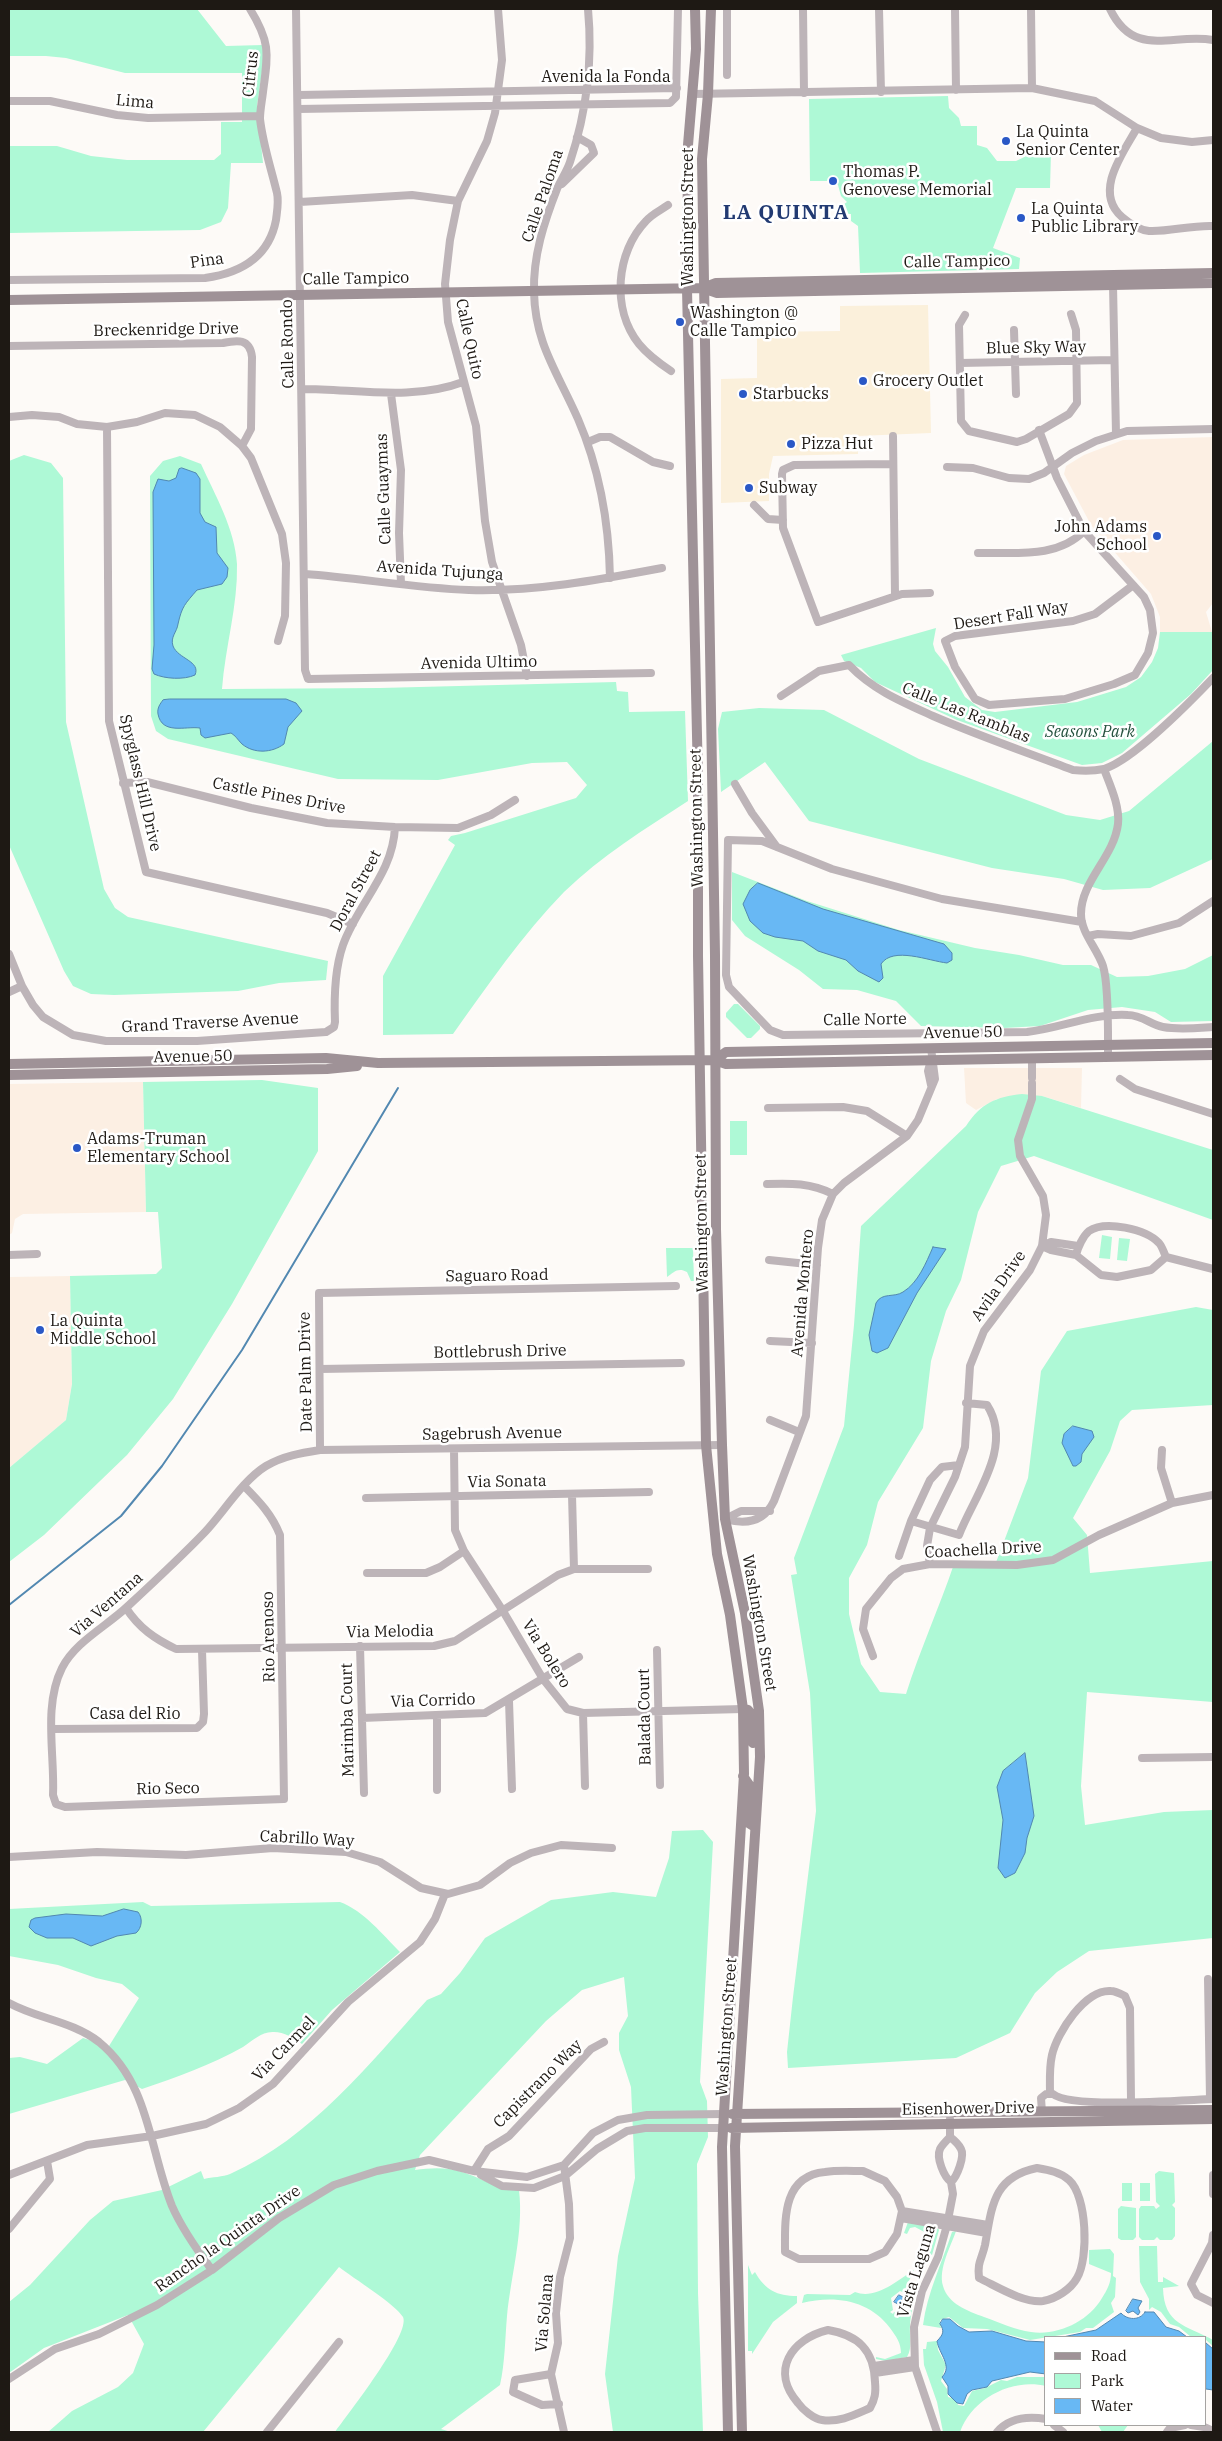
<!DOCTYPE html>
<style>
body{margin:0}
#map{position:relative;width:1222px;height:2441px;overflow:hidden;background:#fdfaf7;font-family:"IBM Plex Serif",serif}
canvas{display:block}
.frame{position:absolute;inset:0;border:10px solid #1e1914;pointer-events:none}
.legend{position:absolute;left:1044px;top:2336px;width:162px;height:90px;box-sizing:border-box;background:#fff;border:1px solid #a5a3a1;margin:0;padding:6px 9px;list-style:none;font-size:15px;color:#1e1914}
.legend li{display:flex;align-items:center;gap:10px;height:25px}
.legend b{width:25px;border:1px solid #a5a3a1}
</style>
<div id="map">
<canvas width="1222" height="2441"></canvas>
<div class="frame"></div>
<ul class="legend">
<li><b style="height:6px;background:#9f9297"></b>Road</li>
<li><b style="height:14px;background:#aef9d6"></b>Park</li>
<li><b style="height:14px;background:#68b8f4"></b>Water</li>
</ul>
</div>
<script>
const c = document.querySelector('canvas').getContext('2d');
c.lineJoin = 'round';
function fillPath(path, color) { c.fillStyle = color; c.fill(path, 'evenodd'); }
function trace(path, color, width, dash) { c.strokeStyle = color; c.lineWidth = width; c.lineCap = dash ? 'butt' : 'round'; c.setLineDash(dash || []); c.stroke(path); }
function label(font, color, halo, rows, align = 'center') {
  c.font = font + ' "IBM Plex Serif",serif'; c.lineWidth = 5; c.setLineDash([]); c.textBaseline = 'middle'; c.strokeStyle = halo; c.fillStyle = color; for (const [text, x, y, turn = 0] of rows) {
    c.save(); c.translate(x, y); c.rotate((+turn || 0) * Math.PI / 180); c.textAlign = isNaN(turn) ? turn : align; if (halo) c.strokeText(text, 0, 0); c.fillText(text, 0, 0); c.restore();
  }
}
fillPath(new Path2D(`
 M928,305L931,433L858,436V454L773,456L769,474V501L721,503V379L757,378V332L840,331V306Z`), '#fbf0db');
fillPath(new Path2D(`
 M1213,437V603L1206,612L1212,632H1160V617L1151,594L1091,525L1064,474L1066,466L1084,455L1123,440Z
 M964,1068H1082L1081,1108L1042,1096L997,1099L976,1110L966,1103Z
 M143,1082L146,1212L23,1214L15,1219L12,1233L9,1235V1084Z
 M70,1276L72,1384L66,1420L9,1468V1277Z`), '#fcefe3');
fillPath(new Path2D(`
 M9,9H197L226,46L263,45V65L257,106L263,163H231L228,208L221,222L200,230L9,233V146H57L91,156L127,160H214L221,154V122H242V73H125L66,58L46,56H9Z
 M948,96L949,108L959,118L961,126H977V145L987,148L997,161H1016L1035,152H1051L1050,188H1016L993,248L1020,258L1019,269L860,273L858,226L851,221V214H839L840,207L847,202L841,196L838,185L833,184V181H810L809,99Z
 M24,455L51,463L63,478L66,722L104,889L115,908L128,917L328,961L326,980L279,983L238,991L114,995L91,994L73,986L64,971L9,845V461Z
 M180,456L201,464C215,495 235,529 237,564C238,606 225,647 222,689L380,688L616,682L617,691L628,692L629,712L685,711L688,801C645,829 601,856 564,892C522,935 488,985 453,1034L383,1035V976L455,845L448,840L451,836L465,833L576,798L587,785L567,762L532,763L438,780L338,779L168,739L156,731L151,716L150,476L163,461Z
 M936,628L933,644L935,651L948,667L965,697L982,710L995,712L1077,702L1126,687L1141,677L1152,662L1158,648L1160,632H1213V670L1191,694L1122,753L1102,763L1082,765L957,720L875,682L861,668L844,661L841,655Z
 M759,708L824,710L919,759L1066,815L1100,820L1129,811L1213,741V859L1150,888L1103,890L1064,879L992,868L809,821L765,762L721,792L718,729L722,712Z
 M732,872L807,901L899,930L975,948L1019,955L1063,965H1091L1117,977L1148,976L1185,969L1213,955V1021L1171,1022L1155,1012L1122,1007L1088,1010L1040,1026L1004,1028L921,1026L896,1001L857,990L823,989L799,970L745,936L732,920Z
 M734,1004H738L760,1026V1029L751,1038H747L726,1017V1013Z
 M262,1080L318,1088V1151L232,1304L173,1399L127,1455L44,1535L9,1562V1468L66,1420L72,1384L70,1276L156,1274L162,1268L158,1212H146L143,1082Z
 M1022,1094L1042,1096L1213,1150V1220L1034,1156L1001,1166L978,1212L961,1280L946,1311L931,1361L923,1428L878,1502L867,1545L849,1578V1614L861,1664L880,1692L906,1694C920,1650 939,1608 954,1564L995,1565L1028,1478L1041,1371L1067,1331L1196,1307L1213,1310V1405L1132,1410L1120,1421L1110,1451L1073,1518L1087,1535L1090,1573L1213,1561V1702L1087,1692L1081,1786L1085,1825L1164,1812L1213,1810V1938L1089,1951L1057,1972L1035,1993L1010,2033L956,2058L788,2068L787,2052L793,1997L816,1811L810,1693L791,1575L797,1574L794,1558L844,1426L854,1325L861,1226L966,1126C981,1103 996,1097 1022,1094Z
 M730,1121H747V1155H730Z
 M1102,1235L1112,1237L1110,1259L1099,1258Z
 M1119,1238L1130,1239L1127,1261L1117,1260Z
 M666,1248H693L694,1281H691L687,1272C678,1267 674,1272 667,1277Z
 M703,1830L713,1842L700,2082L707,2101L708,2137L697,2164L698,2293L703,2432H613L605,2374L618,2256L635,2178L631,2087L619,2050V2033L628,2016L624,1977L582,1990L546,2021L420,2155L415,2170C431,2168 446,2167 462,2172C485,2179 492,2188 519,2190C524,2231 511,2275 507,2316C505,2339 505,2363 500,2385L441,2429L451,2432H335C347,2415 411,2334 403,2317C395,2304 353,2278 339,2267L203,2432H48L72,2411L118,2387L133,2373L144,2344L128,2315L44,2348L9,2373V2302L30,2285L90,2220L113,2201L162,2190L201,2171L204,2179C212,2177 223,2177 230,2174C311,2138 369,2064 427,2000L441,1994L460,1973L485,1938L551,1900L613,1892L656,1897L669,1858L672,1831Z
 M143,1902L151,1906L340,1902C364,1911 382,1934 400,1952L332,2010L302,2044C294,2038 284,2032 274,2032C262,2031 252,2041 243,2047C211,2065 177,2077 142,2089L125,2080L9,2114V2058L20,2057L47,2064L83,2038L109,2046L139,1998L122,1984L96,1978L58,1965L9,1956V1909Z
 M1159,2171L1174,2173L1175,2202L1172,2205L1175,2208V2236L1172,2240H1160L1157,2237L1154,2240H1142L1139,2237V2209L1141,2206H1154L1156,2209L1160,2206L1156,2202L1155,2174Z
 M1122,2183H1132V2201H1122Z
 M1140,2183H1150V2201H1140Z
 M1121,2206L1136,2208V2237L1133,2240H1121L1118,2238V2209Z
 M908,2222L936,2226L939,2230L932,2255L925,2254L932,2236L915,2227L910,2228L907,2234L904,2233Z
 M956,2231C951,2246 938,2269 943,2286C948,2304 968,2311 984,2317C999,2322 1015,2330 1031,2332C1058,2336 1089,2321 1102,2298C1107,2290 1111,2283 1111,2273L1089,2264V2250L1110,2249L1114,2254L1113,2276L1116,2278L1115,2297L1111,2303L1114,2312L1093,2328H1086L1080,2332L1030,2340L987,2329L963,2328L949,2317L940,2320L941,2328L923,2325C927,2293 942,2263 952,2232Z
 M1139,2246H1157L1158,2282H1163V2277L1179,2286L1163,2288C1164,2325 1186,2325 1213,2340V2346L1206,2340V2337H1191L1179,2327L1170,2324L1161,2312L1152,2307L1149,2310V2299L1140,2282Z
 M748,2265L752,2275L755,2272C765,2290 777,2296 797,2296V2303L773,2322L752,2354V2351H748Z
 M914,2270L909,2281L919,2284C915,2297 911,2311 910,2325C909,2336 913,2347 907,2357L886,2361L876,2359V2357L885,2359L901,2353C901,2343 896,2336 890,2328C869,2300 835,2295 802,2303L804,2295L807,2294L850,2295L855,2292C875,2300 897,2281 914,2270ZM900,2291L907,2294L909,2311L903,2315L894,2312L893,2314L890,2312L893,2310L891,2298Z
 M937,2341L938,2350L946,2365L941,2381L947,2389L948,2397L955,2399L958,2405L964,2406L972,2391L985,2388L1001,2380L1007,2381L1017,2377H1046V2386C1011,2378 972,2399 960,2432H943L937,2402L924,2365L923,2349H926L927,2342Z
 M1098,2425H1128L1123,2432H1102Z`), '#aef9d6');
const water = new Path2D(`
 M182,468L196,473L200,479V513L205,522L216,527L217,553L228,568L227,577L222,584L197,590C185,604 182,606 178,624C177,632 170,637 173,646C178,659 201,661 195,675C184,680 165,679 154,674L152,669L154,645L153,492L158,479L169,481L176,478L179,469Z
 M170,699H286L296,703L302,711L288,727L284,744C272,753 254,754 242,744C238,740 235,735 231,733L205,738L201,735L200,728C185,726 162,735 158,714C157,708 160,704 163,700Z
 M758,883L823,909L944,944L952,953V960L947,963C929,961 893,946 881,964L883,978L879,982L858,971L846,960L818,951L803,941L775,937L763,933L750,921L743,904L750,890Z
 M933,1247L946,1249L917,1293L888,1348L877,1353L872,1351L869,1335L876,1303C882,1292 894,1298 903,1292C918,1283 926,1263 933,1247Z
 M1073,1426L1092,1431L1094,1437L1082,1454L1081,1462L1076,1466H1073L1062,1443L1064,1434Z
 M1025,1753L1034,1816L1027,1838L1025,1853L1015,1873L1005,1878L998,1868L1003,1820L997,1787L1003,1771Z
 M124,1909L138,1912C143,1918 142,1928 136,1933L117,1936L91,1946L73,1938H47L35,1933L29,1927L31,1920L35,1918L66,1914L102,1916Z
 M899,2295L903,2297L902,2301L906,2306L903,2310H899L898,2304L894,2302Z
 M1133,2299L1142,2301L1138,2308L1140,2312L1138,2315L1133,2311L1128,2313L1126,2311Z
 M1145,2312H1154L1166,2327L1179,2331L1187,2337H1063L1096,2330L1121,2313C1127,2320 1140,2321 1145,2312Z
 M943,2319H950L958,2326L969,2332L992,2331L1026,2341L1046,2342V2374L1030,2372L992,2381L987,2387L972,2390L967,2394L963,2404L957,2403L948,2394V2386L942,2377C953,2366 939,2354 937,2341C943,2335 945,2331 940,2324Z
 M1206,2343L1213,2349V2390L1206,2389Z`);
fillPath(water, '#68b8f4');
trace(water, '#5288b1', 1);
trace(new Path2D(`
 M9,1605L121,1516L162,1466L242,1350L398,1088`), '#5288b1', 2);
trace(new Path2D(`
 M296,9L305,670L308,679L651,673
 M498,9L502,60L495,113L487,141L458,201L450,240L445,284L448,322L476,426L485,521L492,562L521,645L527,676
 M588,9C593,62 587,111 570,162C567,171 561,180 557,189C544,222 533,256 534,292C535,344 558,373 578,419C600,470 609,523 610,578
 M727,9V75
 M803,9L804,93
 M879,9L881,92
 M955,9L956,90
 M1031,9L1032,88
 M1110,9C1134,59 1172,33 1213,40
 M693,94L1032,88L1095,101L1137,128L1161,138L1192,142L1213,140
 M299,95L677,88
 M9,101H50L117,115L148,118L260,116
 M298,109L670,103L676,97L678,9
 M1137,128C1123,153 1093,192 1122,217C1129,223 1138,230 1149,231C1169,232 1191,225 1213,226
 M562,184L594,153L591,145L577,137
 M300,202L412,195L458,201
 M668,205C661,210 652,214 646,221C616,252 611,309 639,344C648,355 659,363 671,371
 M9,280L205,278C241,273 269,257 276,220C277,211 279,202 277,193C271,168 263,145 260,119C260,110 262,101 263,92C268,54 271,43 250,9
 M1113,285L1116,434
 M965,315L959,325L961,421L969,431L1017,442L1026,439L1069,414L1077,403L1076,330L1071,314
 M1014,330L1016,394
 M9,346L223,343C237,340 250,338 252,357L251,429L242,446
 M960,363L1113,360
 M303,389C355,389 413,401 463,382
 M391,394L401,470L399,533L401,584
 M9,417L32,415L59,417L77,424L107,427L137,422L165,413L195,415L220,427L242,446L251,458L282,534L286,563L285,616L278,641
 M107,427L109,721L146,872L327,913L353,924
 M1039,430L1057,478L1084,531L1144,597L1150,610L1153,633L1148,653L1135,675L1114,684L1065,699L989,705L975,699L955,667L945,641L955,636L1073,621L1095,614L1132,586
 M893,436L895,595
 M588,442L600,437H610L653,462L670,466
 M893,464L794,465L783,470L782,474L783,528L818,622L902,594L930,593
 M947,467L973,468L1009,478L1029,479L1044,473L1072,453L1096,441L1127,431L1213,429
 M754,505L768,519L783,520
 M978,553C1014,552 1057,559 1084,531
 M305,574C360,578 414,588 469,590C534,592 598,580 662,568
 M781,696L819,671L849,665C873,690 902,702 933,716C979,736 1026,752 1073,770C1083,771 1094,771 1104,769C1133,760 1191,701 1213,678
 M1104,769C1110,785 1120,806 1118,824C1114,857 1081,881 1081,914C1081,933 1097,948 1103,966C1109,985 1108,1035 1108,1057
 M123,783L147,782L251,808L327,823L395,827L458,828L491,815L515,800
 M735,784L752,813L777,847
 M1082,922L942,899L832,869L762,841L728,840L726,975L729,987L770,1030L783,1035L1027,1032C1061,1028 1093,1013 1128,1015C1142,1015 1151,1025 1163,1027C1179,1030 1197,1028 1213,1027
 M1088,936L1098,934L1131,936L1179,923L1213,901
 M9,954L22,986L33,1005L43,1017L73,1035L106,1041H197L326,1032L334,1027L335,1022C334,998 335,968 343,945C358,903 393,874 395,827
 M9,992L22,986
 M1032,1058V1078
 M1120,1079L1135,1089L1213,1114
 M931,1085L928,1071L931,1060
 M768,1108L843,1107L867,1111L907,1136
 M767,1184C791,1183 811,1183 833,1194
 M1042,1246L1051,1250L1076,1255L1101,1275L1117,1277L1151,1270L1166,1257
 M1042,1246L1051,1242L1078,1246
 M9,1255L37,1254
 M1076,1255C1078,1247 1083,1236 1089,1231C1105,1220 1146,1229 1159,1243C1162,1246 1164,1253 1166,1257L1213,1269
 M769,1260L817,1265
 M770,1341L812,1343
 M320,1369L681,1363
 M770,1420L799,1432
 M454,1449L455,1530L464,1551L503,1611L543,1679L567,1709L583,1713L743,1709
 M320,1450L319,1293L676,1286
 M1162,1450L1161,1468L1172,1503
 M959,1465L942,1467L930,1480L911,1521L959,1535C974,1496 1014,1447 987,1405L966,1403
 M244,1486C260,1502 272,1515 280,1535L284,1799L65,1807L56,1804L53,1795C55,1755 43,1706 62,1668C75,1642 107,1626 128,1606C154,1582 180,1558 205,1532C223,1513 243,1480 266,1466C283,1456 301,1453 320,1450L722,1445
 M572,1495L574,1569
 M366,1498L649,1492
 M725,1519C746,1525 764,1522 774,1501L806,1416L818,1248L822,1220L833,1194L844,1183L907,1136L918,1120L935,1079L931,1048
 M725,1519L741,1511H770
 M899,1556L911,1521
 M930,1564L927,1546L930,1528L955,1477L965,1447L970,1366L984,1331L1030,1270L1042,1246L1046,1215L1043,1196L1020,1156L1018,1140L1032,1099V1083
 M367,1573H426L440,1567L464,1551
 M126,1608C139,1628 155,1639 176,1649L434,1646L455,1641L558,1575L574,1569H648
 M360,1646L364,1793
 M657,1650L660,1785
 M873,1656L863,1629L866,1609L891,1578L903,1569L930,1564L1017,1565L1053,1560L1099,1535L1172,1503L1213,1495
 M509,1701L512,1789
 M583,1713L585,1786
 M437,1715V1790
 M362,1718L485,1713L579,1657
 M52,1729L197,1728L203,1722L204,1714L202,1650
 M1142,1758L1213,1757
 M9,1857L97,1852L186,1855L273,1848L346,1852L380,1862L421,1888L448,1894L480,1885L510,1863L531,1853L561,1845L612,1848
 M1208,1979L1210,2099
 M9,2003C38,2019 72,2021 99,2042C150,2084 149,2149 172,2206C182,2229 197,2250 212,2270
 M1050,2094C1050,2081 1049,2068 1052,2055C1057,2033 1085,1989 1111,1991C1115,1991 1121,1994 1125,1996L1130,2008L1131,2101
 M1042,2112L1041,2098L1046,2094H1053C1071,2109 1184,2100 1213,2099
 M950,2119V2137C954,2140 959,2145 961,2149C965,2156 957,2177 951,2182C944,2177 936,2158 940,2149C942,2145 947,2140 950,2137
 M564,2165L569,2204L570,2238L560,2277L556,2313L558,2343L551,2374L564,2432
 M1037,2168C1049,2170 1060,2172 1069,2180C1087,2196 1089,2258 1077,2278C1071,2289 1056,2299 1043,2301C1023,2303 998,2287 979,2278C977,2262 982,2259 985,2245C992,2206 993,2177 1037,2168Z
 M474,2171L488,2149L509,2136L591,2049L604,2042
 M863,2171L885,2181L897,2197L902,2211L897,2234L885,2252L869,2259H799L785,2252C785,2220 782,2176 825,2172C837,2170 851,2171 863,2171Z
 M9,2175L87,2145L152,2136L206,2124L239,2108L273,2084L348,2002L420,1942L435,1919L445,1894
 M481,2175L502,2186L534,2188L565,2176L597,2149L627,2131L645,2128H723
 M1213,2175V2194
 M902,2211L988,2225
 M901,2218L987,2233
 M9,2229L50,2179L47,2161
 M1213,2235L1212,2243L1191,2284L1197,2295L1213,2303
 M828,2330C858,2335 874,2350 875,2382C876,2393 875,2399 870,2408C856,2414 839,2423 822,2420C814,2419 803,2410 798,2403C770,2371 791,2339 828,2330Z
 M874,2366L914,2360
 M875,2373L915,2367
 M551,2374L515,2380L513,2392L542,2405L559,2404
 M9,2379L55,2349L99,2334L157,2305L212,2270L279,2218L334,2185L377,2171L429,2160L474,2171L527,2177L564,2165L593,2133L618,2120L647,2115L723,2114
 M1054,2425L1063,2432
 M1191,2425L1204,2427L1213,2431
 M267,2432L339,2342
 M937,2432L915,2367L914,2327L922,2291L938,2257L947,2225L953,2194L951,2182
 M997,2432C1009,2418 1028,2416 1046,2419
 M1167,2432L1170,2428L1185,2425`), '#bdb4b8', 8);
trace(new Path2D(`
 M695,9L696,49L688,145L687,289L698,780V956L706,1445L717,1554L730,1615L743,1709L744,1774L722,2147L728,2432
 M711,9L708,94L702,159L715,955L716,1229L722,1445L725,1519L745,1613L759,1711L760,1757L735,2146L742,2432
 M703,288L716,283L1213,273
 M9,300L703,288L717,293L764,292L1213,283
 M715,1060L726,1052L1213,1043
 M9,1064L326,1058L378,1063L715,1060L726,1064L1213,1055
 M9,1075L327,1069L357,1066
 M743,1709L748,1710L751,1714L753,1743
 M743,1776L750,1786L747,1822L755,1827
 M732,2114L1213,2110
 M731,2128L1213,2119`), '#9f9297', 10);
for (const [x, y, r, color] of [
 [1006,141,5,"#2a58c6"],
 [833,181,5,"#2a58c6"],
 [1021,218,5,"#2a58c6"],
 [680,322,5,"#2a58c6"],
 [863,381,5,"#2a58c6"],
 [743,394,5,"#2a58c6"],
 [791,444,5,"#2a58c6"],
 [749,488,5,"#2a58c6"],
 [1157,536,5,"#2a58c6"],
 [77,1148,5,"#2a58c6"],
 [40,1330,5,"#2a58c6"]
]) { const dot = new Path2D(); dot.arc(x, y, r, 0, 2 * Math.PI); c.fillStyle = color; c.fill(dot); trace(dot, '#fff', 2); }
label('16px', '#1e1914', '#fff', [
 ["Citrus",251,74,-84],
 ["Avenida la Fonda",606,77],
 ["Lima",135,102,5],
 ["Calle Paloma",543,196,-71],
 ["Washington Street",688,217,-90],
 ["Pina",207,261,-8],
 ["Calle Tampico",957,262,-1],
 ["Calle Tampico",356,279,-1],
 ["Breckenridge Drive",166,330,-1],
 ["Calle Quito",469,339,78],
 ["Calle Rondo",288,344,-91],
 ["Blue Sky Way",1036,348,-1],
 ["Calle Guaymas",384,489,-92],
 ["Avenida Tujunga",440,571,4],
 ["Desert Fall Way",1011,616,-9],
 ["Avenida Ultimo",479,663,-1],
 ["Calle Las Ramblas",966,713,22],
 ["Spyglass Hill Drive",140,783,77],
 ["Castle Pines Drive",279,796,11],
 ["Washington Street",697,818,-91],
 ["Doral Street",356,891,-62],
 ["Calle Norte",865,1020,-1],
 ["Grand Traverse Avenue",210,1023,-3],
 ["Avenue 50",963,1033,-1],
 ["Avenue 50",193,1057,-1],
 ["Washington Street",702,1223,-91],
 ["Saguaro Road",497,1276,-1],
 ["Avila Drive",999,1286,-55],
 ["Avenida Montero",803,1293,-85],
 ["Bottlebrush Drive",500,1352,-1],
 ["Date Palm Drive",306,1372,-91],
 ["Sagebrush Avenue",492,1434,-1],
 ["Via Sonata",507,1482,-1],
 ["Coachella Drive",983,1550,-3],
 ["Via Ventana",107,1605,-41],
 ["Washington Street",759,1623,80],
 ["Via Melodia",390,1632,-1],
 ["Rio Arenoso",269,1637,-91],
 ["Via Bolero",546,1654,58],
 ["Via Corrido",433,1701,-2],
 ["Casa del Rio",135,1714],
 ["Balada Court",645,1717,-91],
 ["Marimba Court",348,1720,-91],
 ["Rio Seco",168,1789,-1],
 ["Cabrillo Way",307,1839,3],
 ["Washington Street",727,2027,-86],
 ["Via Carmel",284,2049,-46],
 ["Capistrano Way",538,2084,-45],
 ["Eisenhower Drive",968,2109,-1],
 ["Rancho la Quinta Drive",228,2239,-35],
 ["Vista Laguna",917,2271,-73],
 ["Via Solana",545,2313,-85]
]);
label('16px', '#1e1914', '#fff', [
 ["La Quinta",1016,132],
 ["Senior Center",1016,150],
 ["Thomas P.",843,172],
 ["Genovese Memorial",843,190],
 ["La Quinta",1031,209],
 ["Public Library",1031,227],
 ["Washington @",690,313],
 ["Calle Tampico",690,331],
 ["Grocery Outlet",873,381],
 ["Starbucks",753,394],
 ["Pizza Hut",801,444],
 ["Subway",759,488],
 ["John Adams",1147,527,"right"],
 ["School",1147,545,"right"],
 ["Adams-Truman",87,1139],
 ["Elementary School",87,1157],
 ["La Quinta",50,1321],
 ["Middle School",50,1339]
], 'left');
label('italic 16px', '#275340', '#fff', [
 ["Seasons Park",1090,732]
]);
c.letterSpacing = '1px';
label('bold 21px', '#223a72', '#fff', [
 ["LA QUINTA",786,213]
]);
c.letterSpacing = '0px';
</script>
